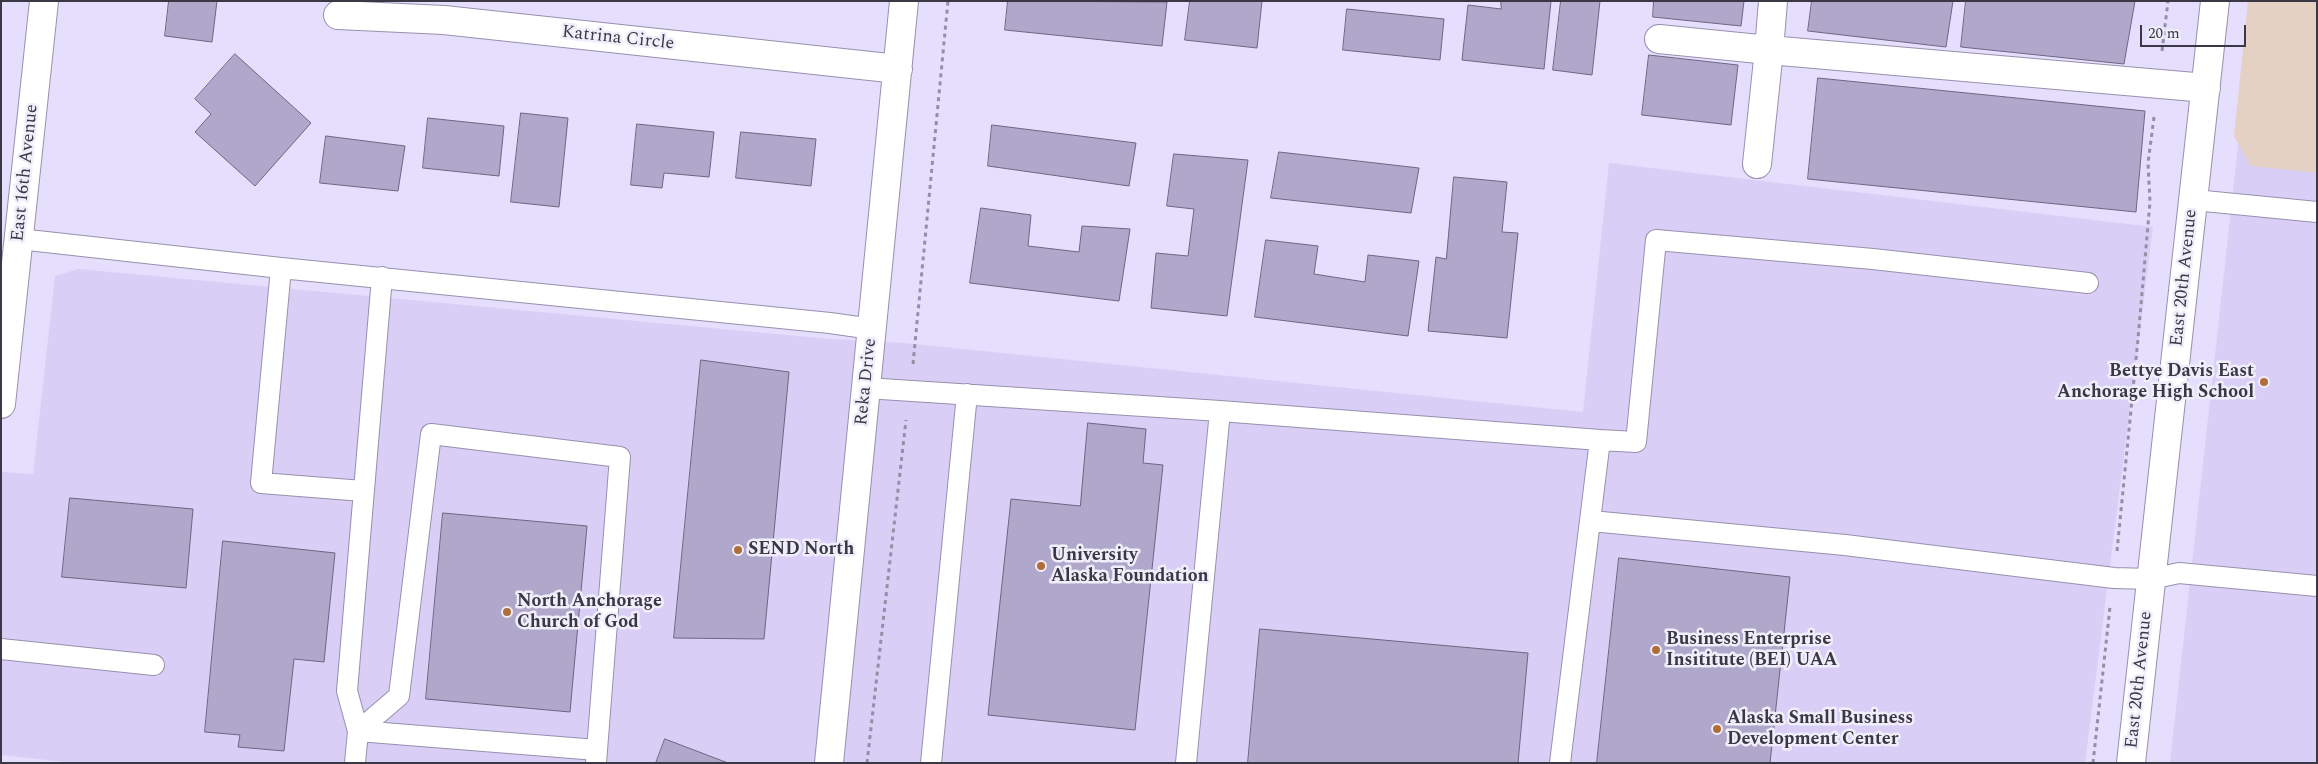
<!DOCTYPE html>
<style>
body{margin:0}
#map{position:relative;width:2318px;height:764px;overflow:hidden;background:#e5defd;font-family:Spectral,serif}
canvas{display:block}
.frame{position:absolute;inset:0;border:2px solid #3b3845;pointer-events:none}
.scale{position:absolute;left:2140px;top:25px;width:106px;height:22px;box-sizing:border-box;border:2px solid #3b3845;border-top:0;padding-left:6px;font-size:15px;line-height:18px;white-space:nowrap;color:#3b3845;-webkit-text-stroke:4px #f1eefb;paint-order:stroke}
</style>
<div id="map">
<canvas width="2318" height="764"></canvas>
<div class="frame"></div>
<div class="scale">20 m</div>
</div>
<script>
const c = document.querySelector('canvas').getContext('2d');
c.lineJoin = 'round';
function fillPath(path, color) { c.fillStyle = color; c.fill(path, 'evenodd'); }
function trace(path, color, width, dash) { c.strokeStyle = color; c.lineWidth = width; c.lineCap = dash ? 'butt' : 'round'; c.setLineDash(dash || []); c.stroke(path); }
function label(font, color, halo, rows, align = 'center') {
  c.font = font + ' Spectral,serif'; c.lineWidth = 5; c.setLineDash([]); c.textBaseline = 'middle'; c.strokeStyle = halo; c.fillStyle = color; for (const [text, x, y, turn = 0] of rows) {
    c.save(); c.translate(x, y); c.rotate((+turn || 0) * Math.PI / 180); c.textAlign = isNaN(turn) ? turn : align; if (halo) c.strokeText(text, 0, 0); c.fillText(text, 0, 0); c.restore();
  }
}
fillPath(new Path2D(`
 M2254,1H2317V763H2170Z
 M1609,163L2153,227L2085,763H75L1,755V472L33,474L55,276L78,269L830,339L904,343L1583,412Z`), '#d9cff6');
fillPath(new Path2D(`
 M2248,1H2317V173L2251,166L2234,136Z`), '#e5d1c3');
const building = new Path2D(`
 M169,1H217L212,42L165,36Z
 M1008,1L1167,2L1162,46L1005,30Z
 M1190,1H1262L1257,48L1185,40Z
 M1501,1H1551L1544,69L1462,60L1468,5L1501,9Z
 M1561,1H1600L1592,75L1553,70Z
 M1654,1H1744L1741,26L1653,17Z
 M1812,1H1953L1946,47L1808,31Z
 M1966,1H2135L2124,64L1961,47Z
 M1347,9L1444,19L1440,60L1343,50Z
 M235,54L311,123L255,186L195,132L211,114L195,99Z
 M1649,55L1738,65L1731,125L1642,115Z
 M1818,78L2145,111L2136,212L1808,179Z
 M521,113L568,118L559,207L511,202Z
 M428,118L504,126L499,176L423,168Z
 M637,124L714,132L709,177L664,173L662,188L631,185Z
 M992,125L1136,143L1129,186L988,166Z
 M741,132L816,139L811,186L736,178Z
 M326,136L405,146L398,191L320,183Z
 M1279,152L1419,168L1411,213L1271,198Z
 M1174,154L1248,160L1227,316L1151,308L1156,253L1188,256L1194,209L1167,206Z
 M1454,177L1507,182L1502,232L1518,233L1507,338L1428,331L1436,257L1446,259Z
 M981,208L1031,215L1028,246L1079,252L1082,226L1130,229L1119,301L970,283Z
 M1266,240L1318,246L1314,274L1365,282L1368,255L1419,261L1408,336L1255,317Z
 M701,360L789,372L764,639L674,638Z
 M1088,423L1146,429L1143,463L1163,465L1135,730L988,715L1011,499L1080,506Z
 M70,498L193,509L186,588L62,577Z
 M443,513L587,526L570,712L426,699Z
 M223,541L335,553L324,662L294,659L284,751L238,747L240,735L205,732Z
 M1619,558L1790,577L1770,763H1597Z
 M1260,629L1528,653L1518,763H1248Z
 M665,739L728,763H656Z`);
fillPath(building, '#b0a8ca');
trace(building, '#6d6682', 1);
const lane = new Path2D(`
 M2194,200L2317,212
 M19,239L281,268L830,323L872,329
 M281,268L261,483L363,491
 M866,388L1220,411
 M1591,521L1845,545L2114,578L2151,579L2179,573L2317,586
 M1,649L154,665
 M358,731L399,696L431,434L620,457L596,763
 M358,731L597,750
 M355,763L358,731L347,691L382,277
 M931,763L967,394
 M1186,763L1220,411L1600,440
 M1560,763L1600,440L1636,442L1656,240L1873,259L2088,283`);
const street = new Path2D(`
 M1773,1L1769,50L2206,88
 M338,15L444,20L898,69
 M1659,39L1769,50L1757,164
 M1,404L44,1
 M829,763L904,1
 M2131,763L2215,1`);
trace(lane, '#9790ad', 22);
trace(street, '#9790ad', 30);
trace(new Path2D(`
 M2162,51L2168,1
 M913,364L948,1
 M2117,551L2138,339L2150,202L2148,163L2154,117
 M867,763L906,420
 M2093,763L2110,607`), '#948fa5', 3, [4, 4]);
trace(lane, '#fff', 20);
trace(street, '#fff', 28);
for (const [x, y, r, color] of [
 [2264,382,5,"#af6e37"],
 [738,550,5,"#af6e37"],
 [1041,566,5,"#af6e37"],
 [507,612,5,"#af6e37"],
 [1656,650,5,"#af6e37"],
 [1717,729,5,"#af6e37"]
]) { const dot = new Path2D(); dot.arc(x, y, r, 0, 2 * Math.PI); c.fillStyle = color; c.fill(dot); trace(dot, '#f1eefb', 2); }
label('18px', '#3b3845', '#f1eefb', [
 ["Katrina Circle",618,39,6],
 ["East 16th Avenue",26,173,-84],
 ["East 20th Avenue",2185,278,-84],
 ["Reka Drive",867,382,-84],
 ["East 20th Avenue",2140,680,-84]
]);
label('bold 18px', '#3b3845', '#f1eefb', [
 ["Bettye Davis East",2254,372,"right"],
 ["Anchorage High School",2254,393,"right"],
 ["SEND North",748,550],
 ["University",1051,556],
 ["Alaska Foundation",1051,577],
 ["North Anchorage",517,602],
 ["Church of God",517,623],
 ["Business Enterprise",1666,640],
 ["Insititute (BEI) UAA",1666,661],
 ["Alaska Small Business",1727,719],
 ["Development Center",1727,740]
], 'left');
</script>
